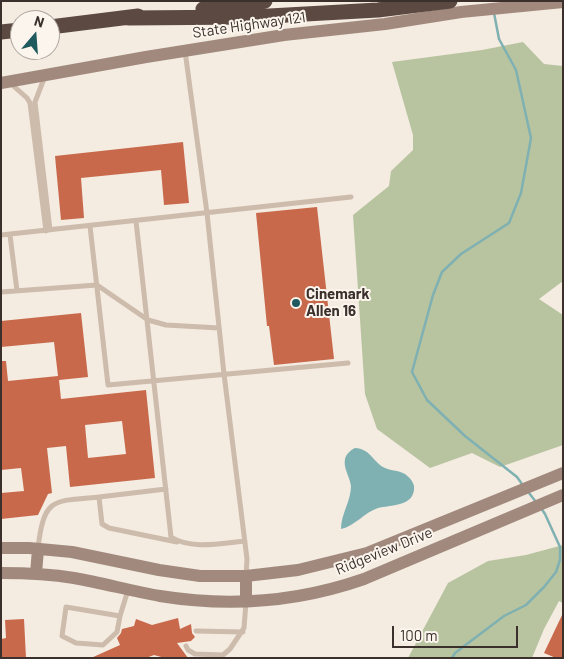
<!DOCTYPE html>
<style>
body{margin:0}
#map{position:relative;width:564px;height:659px;overflow:hidden;background:#f4ebe1;font-family:Barlow,sans-serif}
canvas{display:block}
.frame{position:absolute;inset:0;border:2px solid #3b302b;pointer-events:none}
.north{position:absolute;left:10px;top:10px;width:50px;height:50px;box-sizing:border-box;background:#fbf5ee;border:1px solid #aea6a0;border-radius:50%;rotate:18deg;font-size:14px;font-weight:700;line-height:20px;text-align:center;color:#3b302b}
.north::after{content:'';display:block;margin:auto;width:18px;height:22px;background:#1f5a5e;clip-path:polygon(50% 0,100% 100%,50% 72%,0 100%)}
.scale{position:absolute;left:392px;top:626px;width:126px;height:22px;box-sizing:border-box;border:2px solid #3b302b;border-top:0;padding-left:6px;font-size:15px;line-height:18px;white-space:nowrap;color:#3b302b;-webkit-text-stroke:4px #fbf5ee;paint-order:stroke}
</style>
<div id="map">
<canvas width="564" height="659"></canvas>
<div class="frame"></div>
<div class="north">N</div>
<div class="scale">100 m</div>
</div>
<script>
const c = document.querySelector('canvas').getContext('2d');
c.lineJoin = 'round';
function fillPath(path, color) { c.fillStyle = color; c.fill(path, 'evenodd'); }
function trace(path, color, width, dash) { c.strokeStyle = color; c.lineWidth = width; c.lineCap = dash ? 'butt' : 'round'; c.setLineDash(dash || []); c.stroke(path); }
function label(font, color, halo, rows, align = 'center') {
  c.font = font + ' Barlow,sans-serif'; c.lineWidth = 4; c.setLineDash([]); c.textBaseline = 'middle'; c.strokeStyle = halo; c.fillStyle = color; for (const [text, x, y, turn = 0] of rows) {
    c.save(); c.translate(x, y); c.rotate((+turn || 0) * Math.PI / 180); c.textAlign = isNaN(turn) ? turn : align; if (halo) c.strokeText(text, 0, 0); c.fillText(text, 0, 0); c.restore();
  }
}
fillPath(new Path2D(`
 M523,42L544,64L563,66V281L539,299L563,315V445L500,467L472,453L430,468L377,429L365,394L353,215L389,186L391,171L413,150V135L392,62L482,50Z
 M563,545V603L559,601L544,629L532,658H408L448,583L488,561L526,555Z`), '#b8c4a0');
fillPath(new Path2D(`
 M355,448C370,449 372,460 383,467C390,471 398,470 405,474C409,477 413,481 414,486C416,507 389,505 378,508C365,512 355,526 341,529C341,514 351,501 351,486C350,477 343,468 345,459C346,454 351,450 355,448Z`), '#7fb0b2');
trace(new Path2D(`
 M494,13L499,39L516,70L531,138L521,193L509,223L461,254L442,272L433,295L412,372L427,400L465,436L517,477L522,484
 M529,493L536,502
 M452,658L455,653L504,616L526,605L544,587L556,572L560,560V547L545,514L541,508`), '#7fb0b2', 2.5);
fillPath(new Path2D(`
 M183,142L189,203L164,205L161,170L81,178L84,218L61,220L55,156Z
 M317,207L334,359L274,365L269,326H267L256,213Z
 M81,313L88,377L59,380L61,399L146,390L155,478L70,487L66,446L47,448L52,493L48,494L38,515L1,519V493L24,491L21,468L1,470V361H6L8,381L58,376L54,342L1,347V321ZM122,421L126,454L88,458L85,425Z
 M563,613V658H556L544,653Z
 M178,618L180,629L191,624L192,633L195,637L191,641L177,643L188,658H165L154,655L146,658H91L120,645L117,638L121,633L122,629L134,626L136,619L152,625Z
 M24,619L26,658H1V639L6,638L5,620Z`), '#c8694b');
trace(new Path2D(`
 M185,51L207,213L224,374L247,559L246,576
 M45,76L35,102L50,230
 M9,82L27,98L30,103L46,231
 M136,221L171,537C191,550 222,543 245,541
 M90,226L108,385L348,363
 M1,235L351,197
 M10,235L17,291
 M1,292L97,285L148,320L166,325L219,328
 M166,489L99,497L102,524L109,528L177,542
 M38,548C44,497 53,501 99,497
 M120,616L66,607L62,636L76,643L103,645L117,632L120,616L128,590
 M196,631L243,632
 M186,646L188,650L195,654L223,655L230,649L244,628L246,602`), '#cdbbac', 5);
trace(new Path2D(`
 M1,83L146,57L284,35L385,24L461,12L563,2
 M1,548H29L72,552L159,570L200,576H246L298,570L367,553L563,473
 M1,573C26,573 50,574 74,578C103,583 131,591 160,596C228,607 298,602 364,579L563,495
 M36,574L38,549
 M246,576V601`), '#a18a7d', 12);
trace(new Path2D(`
 M203,9L265,1
 M128,18L251,17L378,10L450,1
 M50,27L138,16
 M1,32L20,30`), '#5c4a42', 15);
for (const [x, y, r, color] of [
 [296,303,5,"#1f5a5e"]
]) { const dot = new Path2D(); dot.arc(x, y, r, 0, 2 * Math.PI); c.fillStyle = color; c.fill(dot); trace(dot, '#fbf5ee', 2); }
label('15px', '#3b302b', '#fbf5ee', [
 ["State Highway 121",249,25,-8],
 ["Ridgeview Drive",384,551,-22]
]);
label('bold 15px', '#3b302b', '#fbf5ee', [
 ["Cinemark",306,294],
 ["Allen 16",306,311]
], 'left');
</script>
